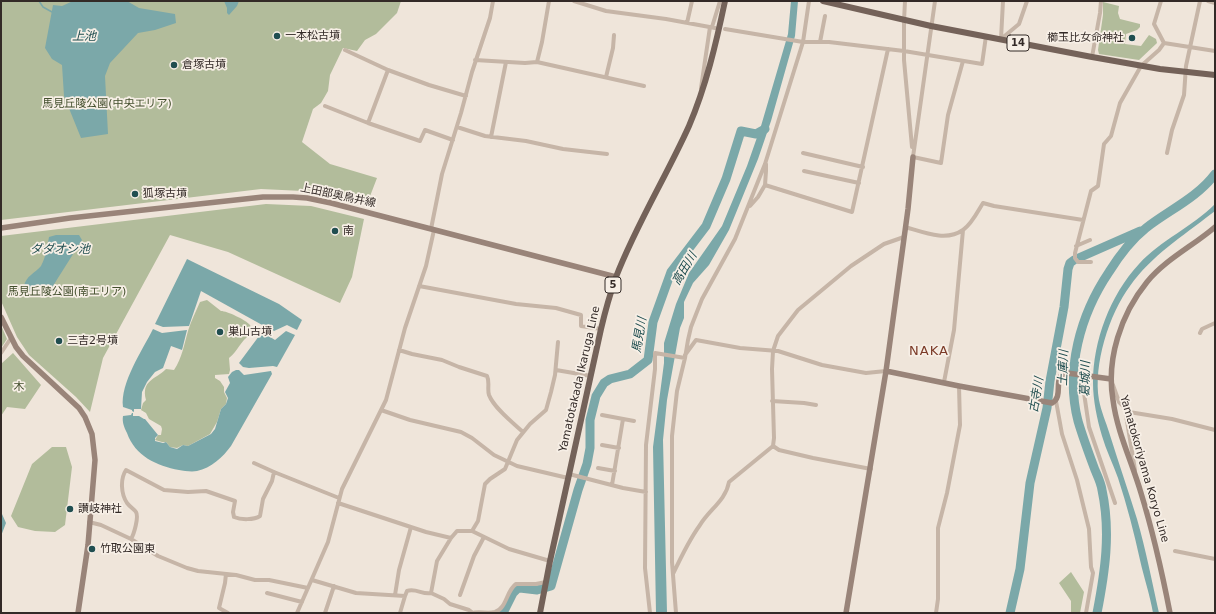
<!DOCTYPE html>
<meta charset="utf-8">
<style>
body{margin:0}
#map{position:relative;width:1216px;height:614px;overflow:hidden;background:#efe5da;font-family:"DejaVu Sans",sans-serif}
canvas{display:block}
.frame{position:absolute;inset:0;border:2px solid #332a27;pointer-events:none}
</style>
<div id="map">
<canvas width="1216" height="614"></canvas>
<div class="frame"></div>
</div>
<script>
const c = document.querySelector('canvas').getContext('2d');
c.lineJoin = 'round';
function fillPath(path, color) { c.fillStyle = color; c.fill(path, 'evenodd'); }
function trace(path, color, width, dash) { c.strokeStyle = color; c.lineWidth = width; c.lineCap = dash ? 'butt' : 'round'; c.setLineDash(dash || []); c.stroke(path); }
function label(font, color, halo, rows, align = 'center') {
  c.font = font + ' "DejaVu Sans","Noto Sans JP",sans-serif'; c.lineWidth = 3.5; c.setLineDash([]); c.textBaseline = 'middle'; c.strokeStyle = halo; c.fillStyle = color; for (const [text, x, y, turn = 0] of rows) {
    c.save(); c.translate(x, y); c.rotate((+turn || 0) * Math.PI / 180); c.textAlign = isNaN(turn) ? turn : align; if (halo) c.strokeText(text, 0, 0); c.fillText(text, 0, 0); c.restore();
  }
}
fillPath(new Path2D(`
 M1,1H401L397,13L376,34L365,40L357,51L343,48L330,75L328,91L321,103L313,109L302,142L330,164L377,178L367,204L303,191L261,189L1,220Z
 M1103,2L1119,6L1118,13L1120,19L1140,24V27L1137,30L1126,34L1125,44L1141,46L1149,35L1156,39L1157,43L1139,60L1099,54L1098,50L1103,15Z
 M266,204L311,206L364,219L352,277L340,303L228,252L170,235L103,358L90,412L76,397L29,355L17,337L1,301V236Z
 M207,300L221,311C227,311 246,320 250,325C252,328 251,331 250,335C241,340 238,351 229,358L230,370L229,374L215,375V378L220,381L224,387V392L227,398L226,404L221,409L217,422L210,434L188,446L183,445L177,448L170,447L166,442H162L155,440L158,435H161L162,429L161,426L149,419L146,413L141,410L143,403L146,400C141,380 155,380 166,369L174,370C182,358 184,345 188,331C191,321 196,311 200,302Z
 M1,325L7,339L1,348Z
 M13,353L41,385L25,409L7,407L1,416V364Z
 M52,447H66L72,467L65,525L55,532L35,531L18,527L11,516L32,464Z
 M1071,572L1084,592L1080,613H1071V601L1059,583Z`), '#b2bc9b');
fillPath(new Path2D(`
 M73,1H127L139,8L175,14L176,23L155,30L138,33L110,63L105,76L108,134L81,138L64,96L62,65L52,59L45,48L53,5L62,6Z
 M224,1H239L237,6L229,15L227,13V8Z
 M791,1H798L795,36L771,121L758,159L729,230L709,265L693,283L684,302V318L680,328L667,400L663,440L667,613H656L653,447L664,363V343L676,304L689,273L722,226L747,166L761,126L788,34Z
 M1215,204V211L1211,214C1183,236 1151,256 1130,286C1109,314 1093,365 1099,400C1101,411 1106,422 1109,432C1118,461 1128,490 1137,519C1146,550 1152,582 1159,613H1153C1150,595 1144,578 1140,560C1134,533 1127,505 1118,478C1113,464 1106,450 1102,436C1097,419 1093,400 1093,383C1093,341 1110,295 1139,264C1161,240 1192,227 1215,204Z
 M56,235H79L82,240L51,289C41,293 32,295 24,286C26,276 35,273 41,266C46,257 47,247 49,237Z
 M187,259L279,304L302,320L297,330L287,325L274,331L269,327L267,331L264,329V326L201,291L189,326L163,327L155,324Z
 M153,329L162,333L187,330L182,350L171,346L163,368L155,372L147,382L142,392L141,409H134V412L132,411V410L123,407C120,383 142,351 153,329Z
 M286,331L295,335L277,367L273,366L249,368L243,367L239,363L262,332L275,340Z
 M236,370H239L244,375L271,371L272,374L231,446C223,457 211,468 197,471C192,472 184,471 179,470C157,466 135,456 127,433C124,427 122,422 123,416L131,415L132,413H133V416H139L144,419H145L158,435L155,438V441L163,443L166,442L170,447L177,449L183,445L188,446L211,434L215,429L221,409L226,404L228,398L225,392L230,383L228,377L232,372Z
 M1,514H2L6,523L1,536Z`), '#7ba8a9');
trace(new Path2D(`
 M39,1L43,7L52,12`), '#7ba8a9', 1.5);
trace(new Path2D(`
 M503,613L513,593L517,589L520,588L537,590L551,586L578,490L587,464L590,448V420L596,396L604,383L610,379L630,374L648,360L653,322L671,272L706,226L726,179L741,131L756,134L765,129
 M1010,613L1020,569L1030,483L1047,408L1050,381L1064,307L1068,269L1070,263L1074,260L1140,231
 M1097,613C1105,572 1111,532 1102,490C1101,483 1098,477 1095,470C1089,454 1083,438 1078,421C1065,370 1080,315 1109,272C1119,256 1131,240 1146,228C1169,210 1197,198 1215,174`), '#7ba8a9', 9);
trace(new Path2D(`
 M574,1L606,11L666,19L715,28
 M905,1L904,21V60L912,147
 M1161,1L1154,24L1164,43L1215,51
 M1208,1L1215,3
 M687,23L692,1
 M712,27L720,1
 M725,29L803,42H829L904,51L982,64L986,36
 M1001,39L1019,24L1027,1
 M1001,39L1003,1
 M820,42L825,16
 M345,50L388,70L429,85L466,96
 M1092,57L1100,13L1101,1
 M475,60L525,63L537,62L644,86
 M537,62L542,42L549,1
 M606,77L613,48L614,35
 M701,88L710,27
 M325,106L368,123L420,141L425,130L453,140
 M368,123L388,70
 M457,127L485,136L526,141L563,149L607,154
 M491,137L506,62
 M803,153L863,167
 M1167,153L1172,130L1184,95L1186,66L1200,1
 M913,157L935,1
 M913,157L941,163L948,115L963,61
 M804,171L859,183
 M765,185L766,171V164
 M750,206L758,197L765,185L852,212L888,49
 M905,227C923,232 946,242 963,230C972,224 978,211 983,203L994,206L1083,220
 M431,229L442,174L461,113L472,72L490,18L493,1
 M1076,246L1090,240
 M1091,262H1078L1075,258V253L1091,191L1098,186L1104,144L1111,136L1120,103L1141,66L1159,50L1164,43
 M419,286L516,304L556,308L581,315V326L601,329
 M1200,333L1202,329L1215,323
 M399,350L412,354L442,360L459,367L487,376C490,382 487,389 489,395C494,408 513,423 523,432
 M1,353L11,338
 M685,355L696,340L740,348L778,351L822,365L866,373L886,371
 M556,370L591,376
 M1083,376L1084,393L1089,427L1115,503
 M944,382L954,330L963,230
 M1113,385L1119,402L1129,412L1172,419L1215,430
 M772,401L804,403L816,405
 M1056,401L1062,434L1077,480L1089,529L1091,567L1093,573L1086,613
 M381,410L410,420L461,432L472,438L494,455L517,466L568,478
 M1129,412L1126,415L1135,470
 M602,415L634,421
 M602,445L619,448
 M773,446L779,450L813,458L871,469
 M254,463L274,472L339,498
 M598,468L615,471
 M569,474L623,488L646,492
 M612,485L623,419
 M338,503L426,532L451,538
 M89,522L101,525L131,539L158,556L187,568L198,571L236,575L255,580H269L308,588
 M472,531L478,521L485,484L490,479L505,469L517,440L530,424L546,410L551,392L555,375L558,342
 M131,539C134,534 139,517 136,512C134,509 130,507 127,503C121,494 120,479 126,470L164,490L188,492L206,491L235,501L233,512L234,517C241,520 254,520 260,516L263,499L272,481L274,472
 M1175,551L1215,559
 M226,574L225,583L219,608L228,613
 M673,574C681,557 689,540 700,525C709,510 726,500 729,482L773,446L774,438L772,369L773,351L778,336L798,310L851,266L884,244L904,237
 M312,580L356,593L405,596
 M267,593L302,602
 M431,593L444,599L450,604L469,610L473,613
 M395,595L399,570L411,527
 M460,595L474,556L484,537
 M297,613L328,542L342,489L386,400L405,328L426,266L434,230
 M325,613L334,586
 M400,613L405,596L407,591C416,588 423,595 431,593L437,561L451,538L457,531H472L509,549L550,561
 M472,613C480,611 487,614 495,612C507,608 506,591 516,584H536L546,582
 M650,613L645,568L646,445L655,369V353L685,358
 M676,613L672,562V436L677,391L685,358L688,340L691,327L702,299L735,239L765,164L803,42L809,1
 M936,613L938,599V528L947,493L960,425L959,386`), '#c6b5a7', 4);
trace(new Path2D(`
 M1,228L70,218L263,197H293L307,198L331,203L616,277
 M1,317L16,347L23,356L79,408L85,417L92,434L95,460L88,545L78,613
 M886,371L959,386L1052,403C1065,396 1051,376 1067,373L1111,379
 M846,613L886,371L908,209L913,157
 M1170,613C1162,572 1153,532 1141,493C1132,462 1117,432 1113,400C1106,359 1121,314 1147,282C1166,259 1193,246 1215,227`), '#998479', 5.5);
trace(new Path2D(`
 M823,1L931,26L1092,57L1160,69L1215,75
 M540,613L550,561L601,329C605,312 610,294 616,277C636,225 666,177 689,126C706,86 716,44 725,1`), '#746259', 6);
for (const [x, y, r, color] of [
 [277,36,4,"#204e50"],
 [1132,38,4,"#204e50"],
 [174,65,4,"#204e50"],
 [135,194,4,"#204e50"],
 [335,231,4,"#204e50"],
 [220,332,4,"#204e50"],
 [59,341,4,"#204e50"],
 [70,509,4,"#204e50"],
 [92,549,4,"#204e50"]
]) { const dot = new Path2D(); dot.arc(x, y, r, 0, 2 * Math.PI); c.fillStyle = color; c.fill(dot); trace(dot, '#f7efe6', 1.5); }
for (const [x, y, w] of [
 [1018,43,22],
 [613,285,16]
]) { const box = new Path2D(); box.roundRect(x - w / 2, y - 8, w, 16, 3); c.fillStyle = '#f7efe6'; c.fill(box); trace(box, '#332a27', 1); }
label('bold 10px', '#332a27', null, [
 ["14",1018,43],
 ["5",613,285]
]);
label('11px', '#332a27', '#f7efe6', [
 ["一本松古墳",285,36],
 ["櫛玉比女命神社",1124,38,"right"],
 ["倉塚古墳",182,65],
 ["狐塚古墳",143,194],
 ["南",343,231],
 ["巣山古墳",228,332],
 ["三吉2号墳",67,341],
 ["讃岐神社",78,509],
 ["竹取公園東",100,549]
], 'left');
label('11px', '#434f2d', '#f7efe6', [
 ["馬見丘陵公園(中央エリア)",107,104],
 ["馬見丘陵公園(南エリア)",67,292],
 ["木",19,387]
]);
label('11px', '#332a27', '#f7efe6', [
 ["上田部奥鳥井線",338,196,12],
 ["Yamatotakada Ikaruga Line",580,379,-77],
 ["Yamatokoriyama Koryo Line",1144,469,74]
]);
label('italic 12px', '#204e50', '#f7efe6', [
 ["上池",84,37],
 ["ダダオシ池",60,250],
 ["高田川",685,269,-59],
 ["馬見川",640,335,-80],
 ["土庫川",1064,368,-88],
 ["葛城川",1086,379,-89],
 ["古寺川",1037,395,-80]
]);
c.letterSpacing = '1px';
label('13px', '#7b3a27', '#f7efe6', [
 ["NAKA",929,352]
]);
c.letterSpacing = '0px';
</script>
